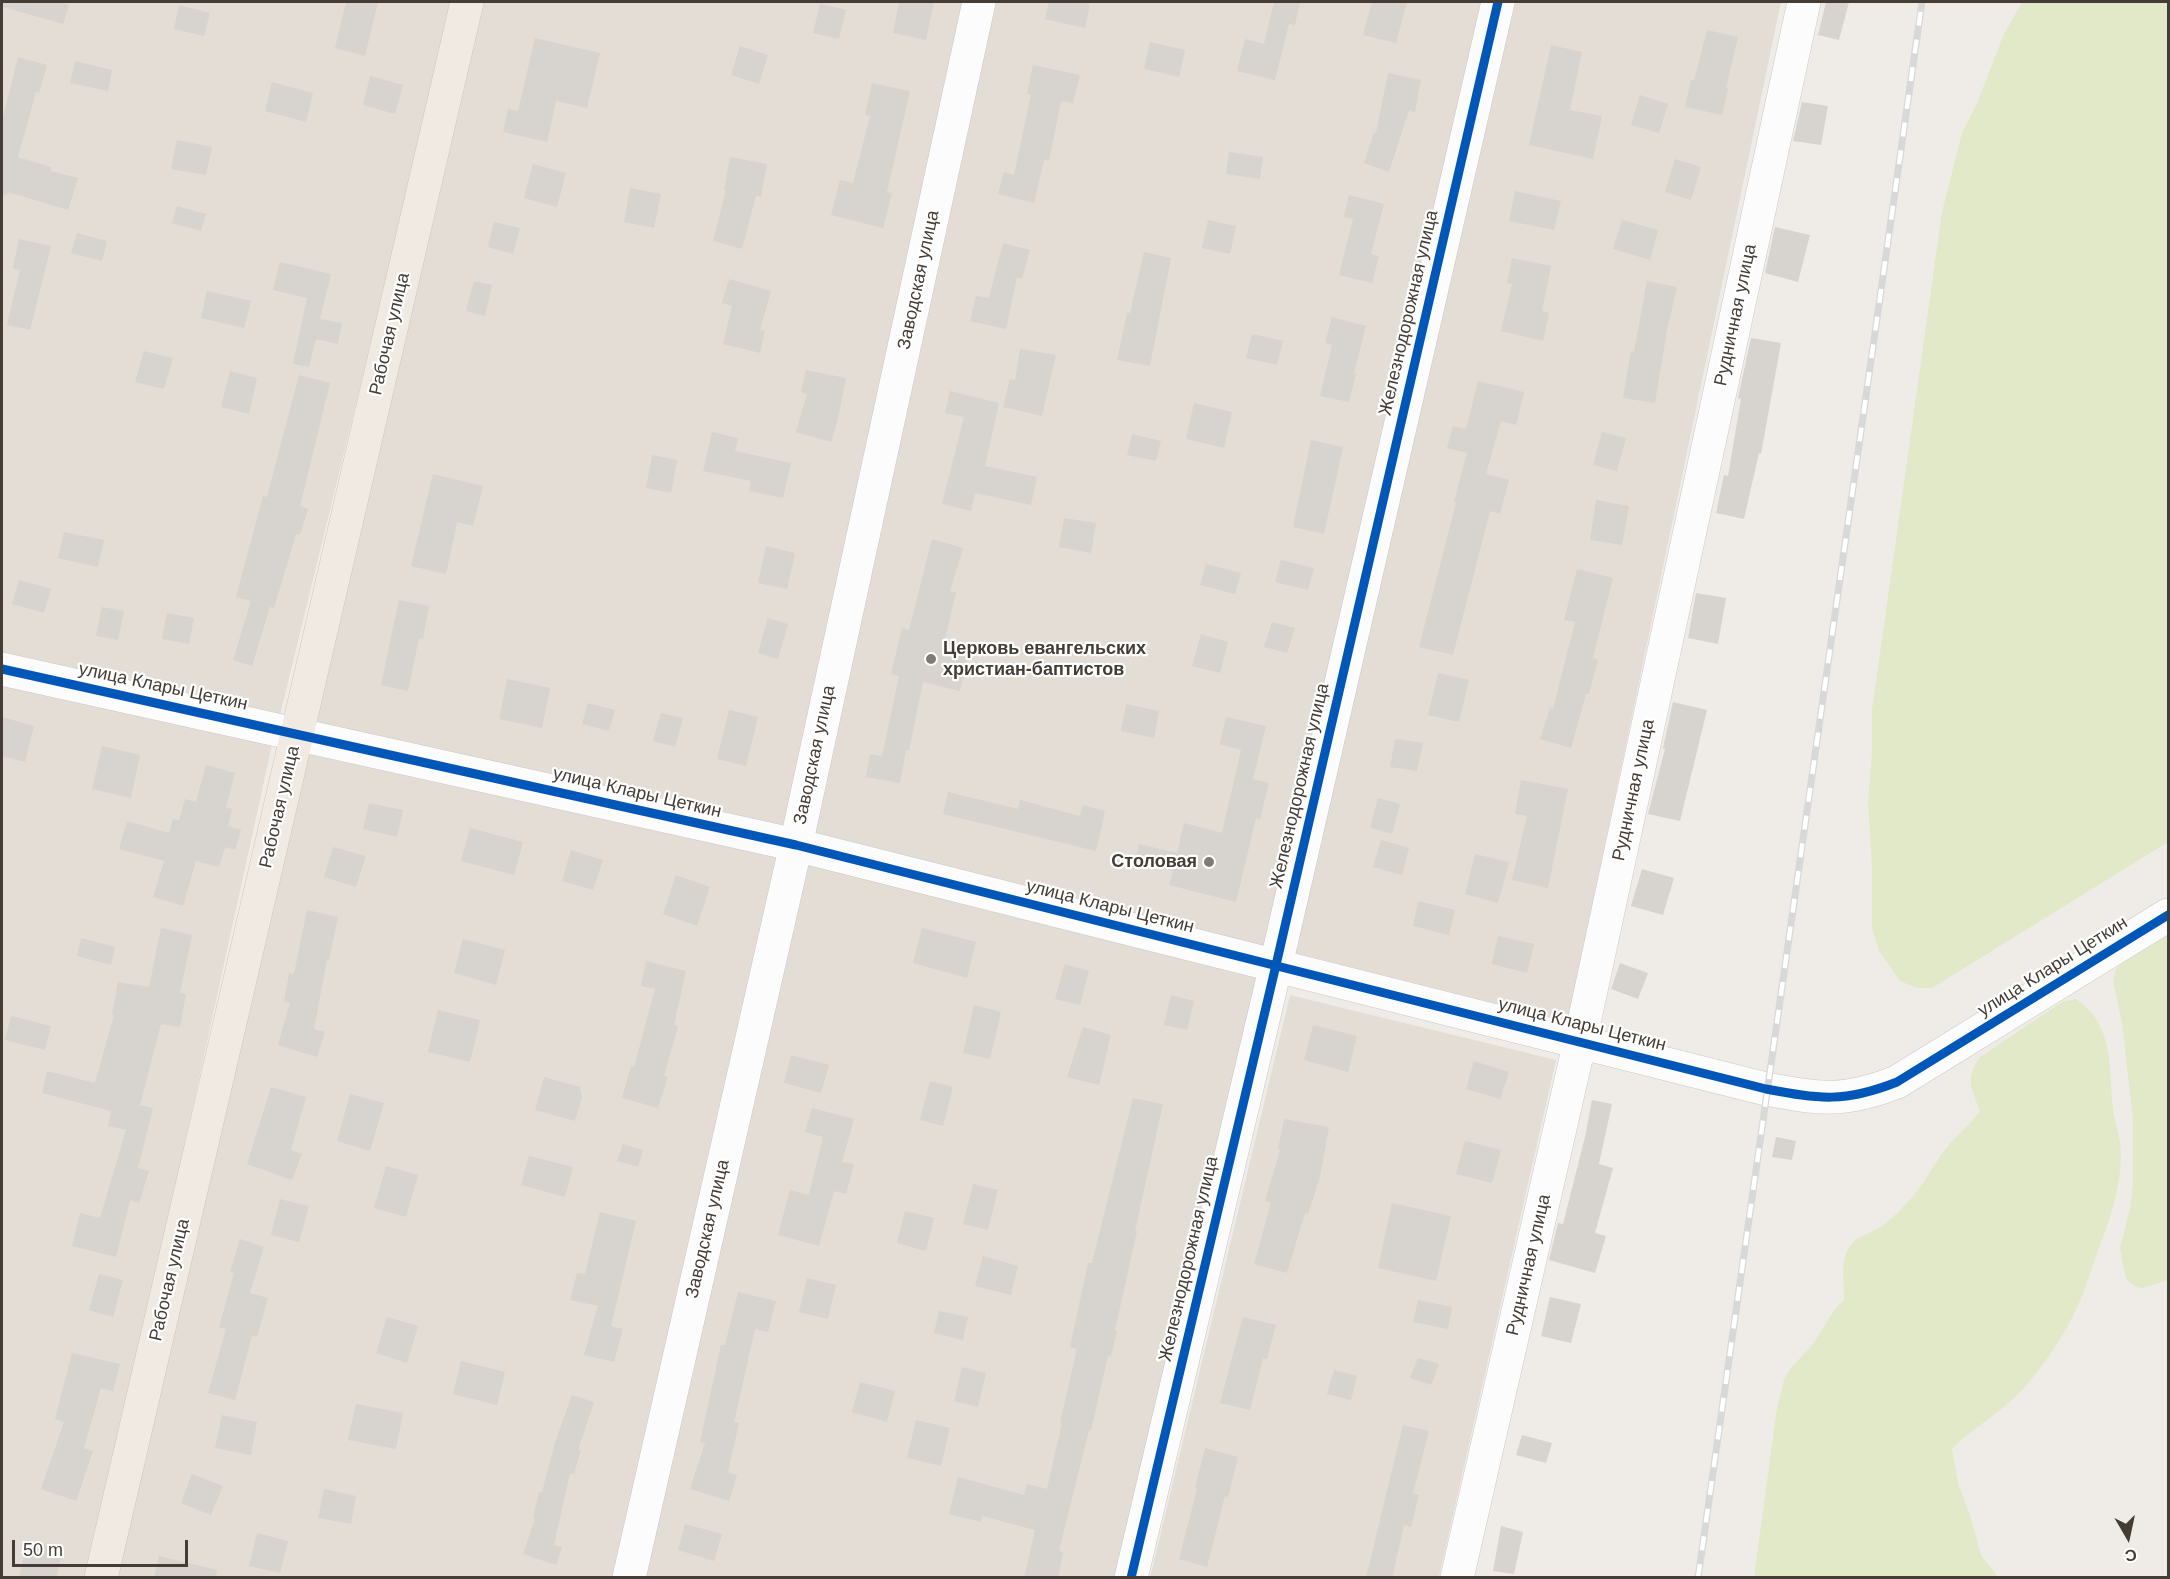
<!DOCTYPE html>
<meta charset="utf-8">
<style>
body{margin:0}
#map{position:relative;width:2170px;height:1579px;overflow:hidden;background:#efece8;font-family:Arial,sans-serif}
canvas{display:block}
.frame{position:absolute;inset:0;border:3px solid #453c35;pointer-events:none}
.north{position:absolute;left:2098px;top:1507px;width:60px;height:60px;-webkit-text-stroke:4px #fff;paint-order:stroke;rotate:171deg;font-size:16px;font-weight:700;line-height:24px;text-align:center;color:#453c35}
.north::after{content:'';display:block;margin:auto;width:21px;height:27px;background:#453c35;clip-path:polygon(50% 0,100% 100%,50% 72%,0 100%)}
.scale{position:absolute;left:12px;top:1540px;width:176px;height:27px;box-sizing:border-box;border:3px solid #453c35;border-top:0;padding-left:8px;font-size:18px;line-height:21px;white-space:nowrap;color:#453c35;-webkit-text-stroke:4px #fff;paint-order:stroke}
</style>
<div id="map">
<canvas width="2170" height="1579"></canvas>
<div class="frame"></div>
<div class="north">С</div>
<div class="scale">50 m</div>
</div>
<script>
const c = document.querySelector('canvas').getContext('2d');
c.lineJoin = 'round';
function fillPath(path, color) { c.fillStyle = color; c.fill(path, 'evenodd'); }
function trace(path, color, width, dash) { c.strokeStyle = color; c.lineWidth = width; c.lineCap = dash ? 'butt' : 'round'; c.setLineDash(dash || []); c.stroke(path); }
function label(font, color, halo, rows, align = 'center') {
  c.font = font + ' Arial,sans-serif'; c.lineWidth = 4.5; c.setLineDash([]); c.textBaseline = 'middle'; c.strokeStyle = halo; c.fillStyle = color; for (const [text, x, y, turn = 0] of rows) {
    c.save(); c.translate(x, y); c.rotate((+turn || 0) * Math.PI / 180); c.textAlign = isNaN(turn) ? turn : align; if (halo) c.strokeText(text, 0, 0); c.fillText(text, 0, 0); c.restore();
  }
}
fillPath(new Path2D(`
 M2,2H454L280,715L2,655Z
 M478,2H967L785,828L302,720Z
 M992,2H1487L1267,950L814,838Z
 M1514,2H1781L1568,1022L1295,953Z
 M2,680L273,740L90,1577L2,1578Z
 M295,751L781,857L615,1577L116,1578Z
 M806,861L1262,975L1121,1577L645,1578Z
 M1290,995L1556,1060L1439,1577L1150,1578Z`), '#e3ddd5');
fillPath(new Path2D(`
 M2022,2H2168V842L1932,988H1917L1900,981L1879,951L1872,928V867L1868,801L1872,753V710L1942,212L1962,133L1977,103L2004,34Z
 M2168,933V1280L2143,1288L2135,1287L2126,1279L2123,1265L2120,1248L2130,1209L2133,1184V1119L2122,1023L2113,981L2116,969L2124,961Z
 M2076,999C2111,1022 2110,1062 2112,1101C2113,1119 2121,1136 2121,1155C2120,1192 2109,1222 2096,1256C2090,1272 2086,1288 2079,1303C2066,1333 2041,1371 2018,1394C1998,1415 1972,1428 1952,1449L1958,1483L1970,1515L1981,1555L1998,1577H1754L1777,1408L1784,1380L1790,1369L1813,1344L1835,1309L1844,1300C1845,1282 1839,1262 1850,1246C1856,1236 1868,1235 1877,1229C1887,1224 1897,1213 1905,1205C1924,1186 1934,1162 1951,1142C1961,1131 1971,1123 1980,1112C1972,1087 1964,1081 1980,1057L2062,1002Z`), '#e1e9c8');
fillPath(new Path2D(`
 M3,2H58L69,5L63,24L3,7Z
 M346,2H378L365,56L335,48Z
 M899,2H934L926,40L893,33Z
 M1049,2H1080L1090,4L1085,28L1045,19Z
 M1274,2H1300L1295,25L1289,24L1275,80L1237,71L1245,39L1264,44Z
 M1372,2H1407L1396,43L1363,35Z
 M1826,2H1849L1839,40L1818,35Z
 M820,4L846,10L839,39L813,33Z
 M179,5L210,13L204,36L174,29Z
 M1707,30L1738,37L1726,88L1728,89L1722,115L1685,107L1691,80L1694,81Z
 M535,38L600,53L587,108L556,101L547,142L503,132L508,109L518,111Z
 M1150,42L1185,50L1179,77L1144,69Z
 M1551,45L1582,52L1570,110L1602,116L1593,159L1529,145Z
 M740,46L768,55L759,84L731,75Z
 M18,57L47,65L39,93L36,92L18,157L51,167V171L78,178L68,210L8,192L7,195L2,194V121Z
 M75,61L112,70L108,91L70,83Z
 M1033,65L1080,75L1073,103L1061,101L1049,161L1044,160L1034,203L998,194L1004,172L1014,175L1031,94H1027Z
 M1388,73L1421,80L1415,112L1409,110L1389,172L1364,163L1374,132L1376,133Z
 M370,76L403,85L395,114L363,105Z
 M272,82L313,93L306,122L265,111Z
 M872,83L910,91L887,192L892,193L883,228L831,215L840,180L853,183L870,116L865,115Z
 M1640,95L1668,104L1659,133L1631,125Z
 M1802,102L1828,106L1821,145L1793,141Z
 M177,140L212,147L206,175L171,169Z
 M1229,152L1263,157L1260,179L1226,174Z
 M730,157L767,164L761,197L756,196L742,249L713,241L726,190H724Z
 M1675,159L1701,167L1691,200L1665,192Z
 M533,164L566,173L557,207L524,198Z
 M630,188L661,194L654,228L624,222Z
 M1515,191L1561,201L1554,230L1509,221Z
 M1349,195L1384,204L1371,254L1379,256L1372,283L1339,275L1353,219L1344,217Z
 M177,206L206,214L201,231L172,223Z
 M1208,220L1236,226L1230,254L1202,248Z
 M1622,220L1658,230L1650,260L1613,249Z
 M494,222L520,228L513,254L488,247Z
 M1775,227L1810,235L1798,282L1765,273Z
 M77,233L107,241L102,261L71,253Z
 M19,239L51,246L30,330L7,325L20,270L13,268Z
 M1003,243L1030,250L1022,279L1017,277L1006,329L970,321L976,296L989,298Z
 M1144,252L1171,258L1150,366L1117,360L1127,313H1130Z
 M1512,258L1551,266L1542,311L1549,313L1543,341L1501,331L1512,284L1507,283Z
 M280,262L331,274L320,319L342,323L338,344L316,339L309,367L293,364L307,298L273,290Z
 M729,279L771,291L760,330L765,331L760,353L723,344L732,306L722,303Z
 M474,281L492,285L485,316L466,311Z
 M1647,281L1677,287L1667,330L1655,403L1623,398L1631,351L1634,352Z
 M207,291L251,301L244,328L201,318Z
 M1332,317L1366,326L1354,373L1356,374L1349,402L1320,396L1332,345L1325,343Z
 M1252,334L1283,341L1277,365L1246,358Z
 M1751,338L1781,343L1761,454L1759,453L1744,519L1716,513L1724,475L1728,476L1741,399L1738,398Z
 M1020,349L1056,355L1042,416L1003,407L1010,379L1015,380Z
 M144,351L173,358L164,389L135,382Z
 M806,370L846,378L838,419L831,442L796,432L807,394L801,392Z
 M230,371L257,378L249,414L221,407Z
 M299,375L330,383L300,506L308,509L300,535L296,534L274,608L270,607L252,666L233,660L251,601L236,597L263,496L267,497Z
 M1478,381L1524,392L1516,425L1501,421L1486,474L1509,480L1500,514L1490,511L1453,655L1419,647L1456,503L1454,502L1467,453L1447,448L1453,426L1466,429Z
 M950,391L999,403L985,466L1037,477L1031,505L975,493L971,511L942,504L964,417L945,413Z
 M1194,403L1232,412L1224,448L1186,439Z
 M712,432L738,438L735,451L791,463L783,498L749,491L751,481L703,471Z
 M1602,432L1626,438L1617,471L1593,465Z
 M1132,434L1161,441L1156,461L1127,455Z
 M1311,440L1343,447L1324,534L1293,527Z
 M652,455L677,460L671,493L646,488Z
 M433,474L483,486L473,526L457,522L446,574L411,566Z
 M1596,500L1629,506L1622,545L1590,540Z
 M1064,518L1096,523L1091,553L1059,547Z
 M64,532L104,540L98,567L58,558Z
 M932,539L963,548L950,591L956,592L945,639L971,645L960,691L923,682L909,750H906L900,783L866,777L870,754L882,756L899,676L891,674L902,628L909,630Z
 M766,546L795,553L787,589L758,583Z
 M1281,560L1314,568L1308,590L1275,582Z
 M1206,564L1241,573L1235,594L1200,585Z
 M1577,569L1613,578L1593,658L1598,660L1589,694H1586L1571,748L1540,739L1550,708L1553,709L1575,622L1564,620Z
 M19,580L51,589L44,613L12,604Z
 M1696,593L1726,598L1718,644L1688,638Z
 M399,600L429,606L423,639L419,638L408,691L381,685Z
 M102,607L124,611L118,640L96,636Z
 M167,613L194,618L189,644L162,639Z
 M768,618L788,624L778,659L758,653Z
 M1272,622L1295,628L1287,653L1264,647Z
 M1201,634L1228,642L1220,673L1192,666Z
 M1438,673L1469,680L1459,722L1428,715Z
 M507,679L550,688L542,728L499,719Z
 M1673,702L1707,710L1680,821L1648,814L1665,749L1663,748Z
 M588,703L615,710L609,731L582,724Z
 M1126,704L1159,711L1154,738L1121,731Z
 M729,710L758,717L746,766L717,759Z
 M661,713L683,718L675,747L653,741Z
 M2,717L34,726L25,762L2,756Z
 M1226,717L1266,726L1253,779L1269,783L1260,819L1256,818L1236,902L1169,885L1173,871L1135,862L1139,844L1177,853L1184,823L1222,833L1241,750L1220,744Z
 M1395,739L1423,743L1417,771L1390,767Z
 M102,746L140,755L131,798L92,789Z
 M206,765L235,773L226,807L232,809L228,826L241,830L235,850L225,847L219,867L196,861L183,906L153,897L164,861L119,849L127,821L169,833L173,819L179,820L185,799L196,802Z
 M1521,780L1568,789L1548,888L1512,880L1527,816L1515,814Z
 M948,792L1018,809L1020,800L1080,816L1083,805L1105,811L1096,851L943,814Z
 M1378,798L1400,804L1392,834L1370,828Z
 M369,803L403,810L397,837L363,829Z
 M470,828L523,842L514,875L461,861Z
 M1381,840L1409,848L1402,875L1373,867Z
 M333,847L366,856L356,887L324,877Z
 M571,850L603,860L593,890L562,881Z
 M1475,854L1509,862L1498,903L1465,894Z
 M1642,869L1674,878L1663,915L1631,906Z
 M676,875L710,887L697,926L663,914Z
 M1418,901L1455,910L1449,935L1413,926Z
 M307,910L338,917L329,960H327L314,1029L325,1032L317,1057L278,1045L290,1003L284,1002L289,973L294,974Z
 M161,928L192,935L180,993L186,994L180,1027L161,1024L140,1105L153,1108L138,1168L149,1171L139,1203L130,1200L116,1257L72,1246L80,1213L100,1218L126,1130L108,1126L111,1111L42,1093L47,1071L95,1083L114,1015H112L118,982L149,987Z
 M922,928L976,942L967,978L913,963Z
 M1498,936L1534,944L1527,973L1492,964Z
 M81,938L115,947L111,965L77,956Z
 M463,939L505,950L496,985L454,973Z
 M646,961L686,971L674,1025L678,1026L664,1076L668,1077L658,1108L622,1098L631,1066L634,1067L655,989L641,986Z
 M1620,963L1648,973L1638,999L1611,989Z
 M1065,964L1089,971L1080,1005L1055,999Z
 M1171,995L1194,1001L1187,1030L1164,1025Z
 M974,1005L1001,1012L990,1059L963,1053Z
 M438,1010L480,1020L470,1062L428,1052Z
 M11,1016L51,1026L45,1050L5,1040Z
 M1313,1025L1357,1036L1348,1072L1304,1060Z
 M1083,1027L1111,1035L1099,1085L1067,1077Z
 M791,1055L829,1065L821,1093L784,1083Z
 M1474,1061L1509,1072L1500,1099L1466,1089Z
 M544,1077L580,1087L582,1097L575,1121L535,1110Z
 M930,1081L953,1087L943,1126L920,1120Z
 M271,1087L306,1097L291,1150L302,1154L292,1180L247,1164Z
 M350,1094L384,1103L370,1151L337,1141Z
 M1133,1098L1163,1104L1135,1231H1137L1115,1330L1117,1331L1111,1357L1108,1356L1091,1430H1089L1059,1551L1063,1552L1058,1578H1024L1035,1530L982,1516L981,1522L949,1514L958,1477L1024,1495L1027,1484L1047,1489L1062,1423H1060L1077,1349L1070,1347L1088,1263H1092Z
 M1592,1100L1612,1104L1599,1164L1613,1168L1595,1233L1606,1236L1595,1273L1549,1260L1558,1223L1563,1224L1585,1137Z
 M812,1108L854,1119L842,1162L854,1164L846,1194L834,1191L819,1246L778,1235L790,1190L809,1195L823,1137L805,1132Z
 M1284,1119L1329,1127L1320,1177L1308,1214L1305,1213L1287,1273L1254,1264L1271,1203L1265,1201L1280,1150L1278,1149Z
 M1776,1137L1796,1141L1792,1160L1772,1157Z
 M1465,1141L1501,1150L1492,1183L1456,1174Z
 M623,1144L643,1150L638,1167L617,1161Z
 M529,1156L573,1167L565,1197L521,1185Z
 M386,1166L418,1175L406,1217L374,1208Z
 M973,1184L998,1190L988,1230L963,1224Z
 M280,1199L309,1206L299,1242L271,1235Z
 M1392,1203L1451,1216L1436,1281L1378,1268Z
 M905,1211L934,1218L926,1251L897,1243Z
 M600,1212L636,1221L611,1326L623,1329L614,1362L584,1355L598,1306L570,1300L577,1273L585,1274Z
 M240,1239L264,1247L250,1293L268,1298L257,1337L252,1336L235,1400L208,1393L226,1329L219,1327L234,1273L230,1272Z
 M983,1256L1018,1266L1011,1295L975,1286Z
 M99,1274L123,1280L113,1317L89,1310Z
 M807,1278L836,1285L828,1319L799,1312Z
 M738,1292L776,1301L768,1332L755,1329L734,1422L739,1423L728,1472L737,1475L729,1501L690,1489L705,1443L700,1442L721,1345H725Z
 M1550,1297L1581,1304L1571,1343L1541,1336Z
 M1418,1300L1452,1307L1448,1329L1413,1322Z
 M939,1311L968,1317L963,1340L934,1333Z
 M387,1317L418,1326L407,1363L376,1353Z
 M1243,1317L1276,1325L1267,1359L1263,1358L1250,1410L1220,1403Z
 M72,1353L120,1364L113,1391L101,1388L84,1448L93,1451L76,1501L41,1489L64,1422L55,1419Z
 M1418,1358L1439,1364L1431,1385L1410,1378Z
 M461,1361L505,1372L497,1405L453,1394Z
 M962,1367L986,1373L978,1407L954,1401Z
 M1334,1370L1357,1376L1351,1400L1327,1394Z
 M860,1382L895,1391L887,1422L852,1412Z
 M572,1395L594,1402L578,1450H581L574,1474L570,1473L554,1545L562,1547L556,1565L523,1554L535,1519H533L539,1492H542L555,1443Z
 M356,1404L403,1413L396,1449L348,1440Z
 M222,1415L257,1422L251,1455L215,1448Z
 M916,1420L950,1428L941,1466L907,1458Z
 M1403,1425L1429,1431L1413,1493L1419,1495L1411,1527L1404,1525L1392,1578H1366Z
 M1522,1435L1552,1443L1546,1463L1516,1455Z
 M1205,1448L1238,1457L1228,1497L1225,1496L1207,1567L1179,1559L1197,1489L1195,1488Z
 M192,1474L223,1486L211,1515L181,1503Z
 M324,1489L356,1496L351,1524L318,1518Z
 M685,1524L722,1534L714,1561L678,1550Z
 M1501,1526L1523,1532L1514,1574L1493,1571Z
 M257,1533L288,1541L280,1573L249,1566Z
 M27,1541L63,1548L56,1578H19Z
 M159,1556L217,1570L216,1578H154Z`), '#d7d3cf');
const minor = new Path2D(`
 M2,669L796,845L1766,1089C1820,1099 1844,1103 1897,1082L2168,915
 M629,1578L796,845L979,2
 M1131,1578L1276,965L1498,2
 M1457,1578L1580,1041L1804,2`);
const major = new Path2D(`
 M101,1578L467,2`);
trace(minor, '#cbc8c4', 34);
trace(major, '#d1c5b6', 34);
trace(minor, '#fdfcfc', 33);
trace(major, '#f0eae3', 33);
const rail = new Path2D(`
 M1698,1578L1922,2`);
trace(rail, '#d9d8d8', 7);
trace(rail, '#fff', 4.5, [14]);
trace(new Path2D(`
 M2,669L796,845L1766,1089C1820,1099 1844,1103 1897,1082L2168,915
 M1131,1578L1276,965L1498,2`), '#0057b8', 9);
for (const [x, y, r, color] of [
 [931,659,6,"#807a74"],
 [1209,862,6,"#807a74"]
]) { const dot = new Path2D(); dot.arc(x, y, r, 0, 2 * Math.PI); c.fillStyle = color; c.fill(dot); trace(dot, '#fff', 2); }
label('18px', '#453c35', '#fff', [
 ["Заводская улица",919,280,-78],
 ["Железнодорожная улица",1409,313,-77],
 ["Рудничная улица",1736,315,-78],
 ["Рабочая улица",390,334,-77],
 ["улица Клары Цеткин",163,687,12],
 ["Заводская улица",815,755,-78],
 ["Железнодорожная улица",1300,786,-77],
 ["Рудничная улица",1634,790,-78],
 ["улица Клары Цеткин",637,793,13],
 ["Рабочая улица",280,807,-77],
 ["улица Клары Цеткин",1110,907,14],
 ["улица Клары Цеткин",2053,967,-32],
 ["улица Клары Цеткин",1582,1025,14],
 ["Заводская улица",708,1229,-77],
 ["Железнодорожная улица",1189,1259,-77],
 ["Рудничная улица",1529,1265,-77],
 ["Рабочая улица",170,1280,-77]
]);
label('bold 18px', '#453c35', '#fff', [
 ["Церковь евангельских",943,649],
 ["христиан-баптистов",943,670],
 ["Столовая",1197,862,"right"]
], 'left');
</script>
